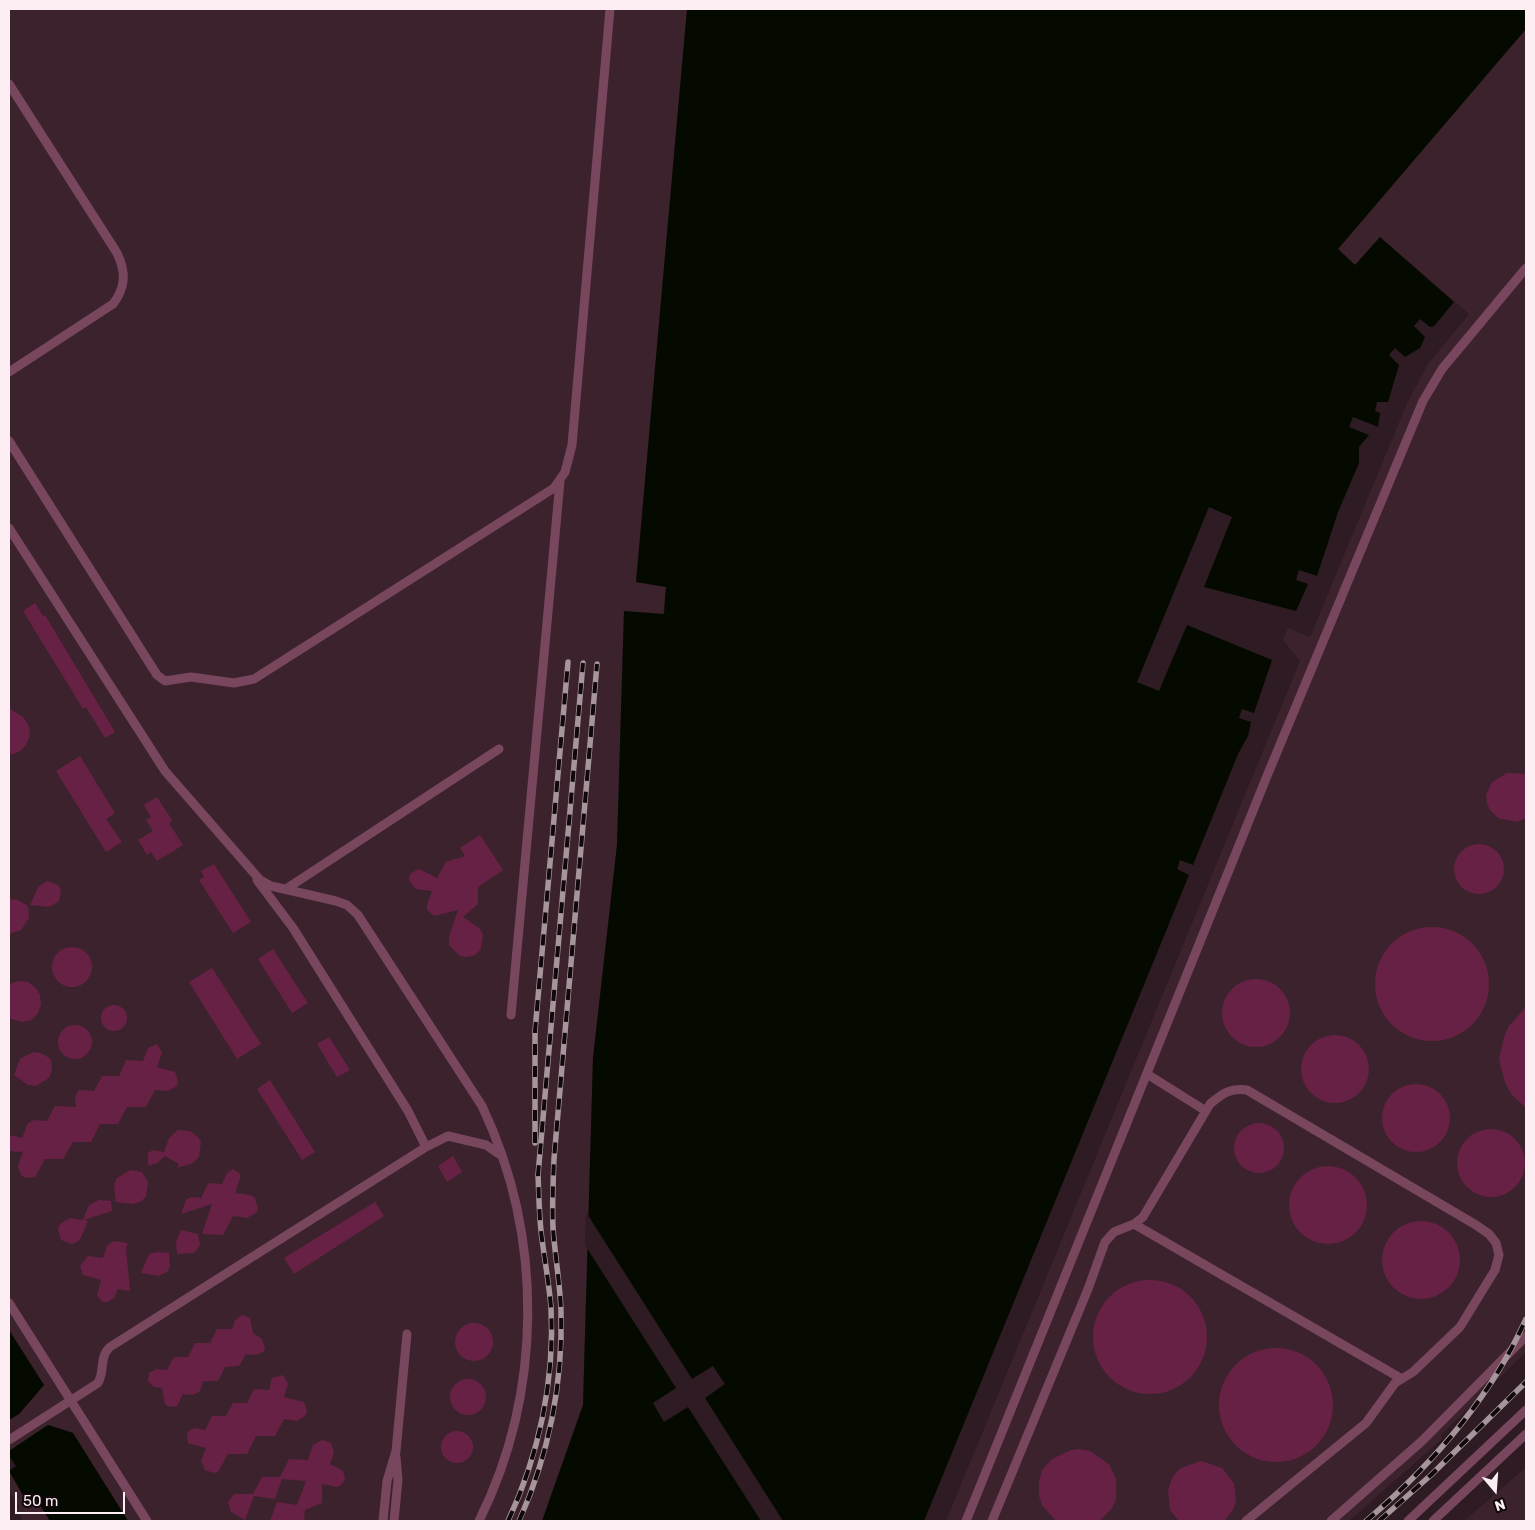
<!DOCTYPE html>
<style>
body{margin:0}
#map{position:relative;width:1535px;height:1530px;overflow:hidden;background:#2e1b23;font-family:Rubik,sans-serif}
canvas{display:block}
.frame{position:absolute;inset:0;border:10px solid #fceef3;pointer-events:none}
.north{position:absolute;left:1470px;top:1465px;width:50px;height:50px;-webkit-text-stroke:4px #11080c;paint-order:stroke;rotate:162deg;font-size:14px;font-weight:700;line-height:20px;text-align:center;color:#fceef3}
.north::after{content:'';display:block;margin:auto;width:18px;height:22px;background:#fceef3;clip-path:polygon(50% 0,100% 100%,50% 72%,0 100%)}
.scale{position:absolute;left:15px;top:1492px;width:110px;height:22px;box-sizing:border-box;border:2px solid #fceef3;border-top:0;padding-left:6px;font-size:15px;line-height:18px;white-space:nowrap;color:#fceef3;-webkit-text-stroke:4px #11080c;paint-order:stroke}
</style>
<div id="map">
<canvas width="1535" height="1530"></canvas>
<div class="frame"></div>
<div class="north">N</div>
<div class="scale">50 m</div>
</div>
<script>
const c = document.querySelector('canvas').getContext('2d');
c.lineJoin = 'round';
function fillPath(path, color) { c.fillStyle = color; c.fill(path, 'evenodd'); }
function trace(path, color, width, dash) { c.strokeStyle = color; c.lineWidth = width; c.lineCap = dash ? 'butt' : 'round'; c.setLineDash(dash || []); c.stroke(path); }
fillPath(new Path2D(`
 M9,9H687L636,582L666,587L663,615L624,612L617,845L593,1058L583,1405L542,1521H128L73,1433L48,1425L9,1451V1420L19,1414L44,1385L9,1330Z
 M1526,29V1352L1441,1435L1442,1439L1349,1521H946L1300,661L1283,640L1288,628L1310,637L1408,401L1428,364L1469,314L1380,237L1355,265L1338,249Z
 M1526,1467V1521H1464Z
 M9,1471L26,1501L35,1497L50,1521H23L16,1509L19,1507L9,1491Z`), '#3c222d');
fillPath(new Path2D(`
 M687,9H1526V29L1338,249L1355,265L1380,237L1454,302L1434,326L1430,327L1420,319L1414,326L1425,337L1420,348L1405,357L1395,348L1389,355L1399,365L1388,402H1377L1375,411L1380,413L1378,427L1353,417L1349,427L1369,435L1359,447V463L1338,512L1317,576L1299,570L1296,580L1308,584L1296,611L1204,587L1232,517L1209,507L1137,682L1159,691L1187,625L1272,660L1254,713L1242,709L1239,718L1251,722L1248,736L1238,754L1193,865L1180,860L1177,869L1189,875L924,1521H542L583,1405L593,1058L617,845L624,611L664,614L666,587L636,582Z
 M9,1330L44,1385L19,1414L9,1420Z
 M48,1425L73,1433L128,1521H50L35,1497L27,1502L9,1471L16,1466L9,1456V1451Z`), '#050a00');
fillPath(new Path2D(`
 M586,1212L692,1379L713,1366L725,1384L705,1398L783,1521H761L688,1407L664,1422L653,1403L676,1388L585,1245Z`), '#2e1b23');
fillPath(new Path2D(`
 M35,603L43,616L45,615L115,732L105,738L86,707L83,709L23,611Z
 M9,708L24,718L29,726L30,736L26,745L19,752L9,755Z
 M80,756L115,813L106,819L122,842L106,852L56,771Z
 M1507,773L1526,774V818L1516,822L1498,818L1490,810L1487,803L1486,795L1492,782Z
 M157,797L172,820L169,823L183,845L157,861L151,852L147,855L138,840L153,831L146,820L151,817L144,805Z
 M480,835L503,870L478,887V904L463,917L479,928L483,934L481,949L475,955L467,957L460,956L449,945V937L458,910L434,916L427,910V905L432,891L416,889L410,882L409,878L411,873L419,869L437,878L446,862L465,856L460,848Z
 M1454 869a25 25 0 1 1 50 0a25 25 0 1 1-50 0Z
 M214,864L251,922L233,933L199,880L204,877L201,871Z
 M47,881L58,885L61,890L59,901L49,907L30,905L38,887Z
 M9,899L18,900L28,906L29,918L21,930L9,934Z
 M1375 984a57 57 0 1 1 114 0a57 57 0 1 1-114 0Z
 M52 967a20 20 0 1 1 40 0a20 20 0 1 1-40 0Z
 M273,949L308,1003L292,1013L258,959Z
 M212,968L261,1044L237,1059L189,982Z
 M1222 1013a34 34 0 1 1 68 0a34 34 0 1 1-68 0Z
 M19,981L28,982L35,987L40,995L41,1004L38,1013L31,1020L22,1022L9,1018V984Z
 M101 1018a13 13 0 1 1 26 0a13 13 0 1 1-26 0Z
 M1526,1007V1108L1512,1095L1505,1083L1499,1059L1504,1037L1509,1026Z
 M58 1042a17 17 0 1 1 34 0a17 17 0 1 1-34 0Z
 M1301 1069a34 34 0 1 1 68 0a34 34 0 1 1-68 0Z
 M329,1037L350,1070L337,1077L317,1044Z
 M157,1044L162,1053L157,1067L175,1072L178,1081L177,1086L168,1091L155,1090L146,1107H127L118,1124H100L91,1142H73L63,1159H45L35,1177L25,1178L21,1175L18,1166L23,1152L9,1151V1135L22,1138L28,1123L34,1120L47,1121L55,1106L76,1107L75,1096L79,1090L94,1091L102,1076H119L126,1060L143,1061L148,1048Z
 M33,1052L41,1053L51,1059L52,1071L49,1078L36,1086L28,1085L14,1075L20,1059Z
 M270,1080L315,1152L302,1160L257,1089Z
 M1382 1118a34 34 0 1 1 68 0a34 34 0 1 1-68 0Z
 M1234 1148a25 25 0 1 1 50 0a25 25 0 1 1-50 0Z
 M1457 1163a34 34 0 1 1 68 0a34 34 0 1 1-68 0Z
 M178,1130L190,1131L197,1136L201,1142L199,1157L193,1163L177,1168L179,1164L165,1156L157,1163L148,1166V1153L153,1150L164,1152L169,1138Z
 M453,1156L462,1172L447,1182L438,1166Z
 M1289 1205a39 39 0 1 1 78 0a39 39 0 1 1-78 0Z
 M233,1169L241,1175L235,1193L250,1195L255,1198L258,1208L256,1213L247,1218L233,1216L223,1235L202,1234L212,1204L181,1214L186,1200L191,1197L201,1198L208,1183L222,1184L227,1173Z
 M130,1170L142,1172L148,1182L146,1197L140,1202L133,1204L116,1202L114,1185L117,1178Z
 M99,1200L111,1201L112,1211L84,1220L88,1221L81,1238L77,1242L72,1244L61,1240L58,1229L60,1224L70,1218L83,1220L89,1205Z
 M375,1202L384,1216L294,1274L284,1258Z
 M1382 1260a39 39 0 1 1 78 0a39 39 0 1 1-78 0Z
 M181,1230L198,1234L200,1245L194,1253L177,1254L176,1242Z
 M113,1241L128,1243L126,1248L130,1291L118,1289L114,1298L107,1302H103L97,1296L101,1280L83,1275L80,1266L88,1256L103,1258L107,1246Z
 M157,1252L169,1253L170,1266L168,1271L159,1276L141,1273L149,1254Z
 M1093 1337a57 57 0 1 1 114 0a57 57 0 1 1-114 0Z
 M242,1315L250,1318L253,1333L262,1339L265,1347L264,1351L256,1355L246,1354L239,1366L225,1367L218,1381H203L200,1391L193,1395L183,1394L177,1406L169,1407L165,1404L162,1388L154,1387L148,1381L149,1373L156,1369L167,1370L174,1357H188L195,1343H210L217,1329H232L235,1320Z
 M455 1342a19 19 0 1 1 38 0a19 19 0 1 1-38 0Z
 M1219 1405a57 57 0 1 1 114 0a57 57 0 1 1-114 0Z
 M283,1375L288,1384L284,1397L304,1402L307,1411L305,1416L297,1421L284,1419L275,1436H256L247,1454H228L218,1472L214,1473L205,1470L201,1461L206,1448L188,1443L187,1432L194,1428L205,1430L212,1416H226L233,1403H247L254,1389L269,1390L272,1378Z
 M450 1397a18 18 0 1 1 36 0a18 18 0 1 1-36 0Z
 M441 1447a16 16 0 1 1 32 0a16 16 0 1 1-32 0Z
 M322,1440L331,1443L334,1453L330,1464L343,1471L345,1479L341,1485L337,1487L322,1484V1503L305,1510L304,1521H270L277,1502L297,1505L306,1481L282,1479L275,1499L254,1496L245,1520L231,1512L228,1502L234,1494H253L262,1477H280L289,1459L308,1460L313,1445Z
 M1079,1449L1090,1451L1109,1464L1116,1479V1500L1112,1508L1100,1521H1056L1042,1505L1039,1496V1481L1042,1470L1052,1459L1071,1450Z
 M1201,1461L1222,1468L1234,1483L1236,1501L1233,1510L1224,1521H1179L1170,1510L1168,1490L1173,1476L1181,1468Z`), '#672144');
trace(new Path2D(`
 M9,84L117,253C126,272 126,287 113,304L9,372
 M9,441L157,675L165,681L191,677L234,683L254,679L554,488L565,472L572,445L610,9
 M9,528L165,771L260,880L271,886L336,901L347,905L358,915L482,1106C544,1237 543,1392 479,1521
 M286,889L499,749
 M511,1015L560,481
 M1147,1074L1206,1111
 M426,1147L448,1136L486,1145L502,1156
 M1134,1224L1402,1379
 M9,1303L147,1521
 M9,1440L98,1383C105,1371 99,1357 110,1347L426,1147L408,1111L293,928L257,880
 M383,1521L387,1481L396,1451L407,1334
 M394,1521L398,1480L396,1457
 M966,1521L1267,776L1423,401L1442,369L1526,268
 M992,1521L1088,1289L1105,1242L1114,1232L1134,1224L1143,1217L1210,1104C1223,1093 1230,1088 1247,1090L1476,1225L1489,1234L1496,1243L1499,1255L1495,1270L1460,1327L1413,1372L1395,1383L1366,1423L1246,1521
 M1331,1521L1422,1441L1526,1336
 M1408,1521L1526,1410
 M1433,1521L1526,1434`), '#79475d', 9);
const rail = new Path2D(`
 M535,1143V1031L568,662
 M508,1521C539,1455 555,1380 551,1307C549,1284 545,1262 542,1239C539,1218 539,1196 538,1175L583,663
 M519,1521C549,1454 563,1384 561,1311C560,1283 555,1256 553,1228C552,1205 553,1182 554,1159L597,664
 M1366,1521C1432,1465 1490,1399 1526,1319
 M1379,1521L1431,1475L1526,1382`);
trace(rail, '#a6969c', 5.5);
trace(rail, '#11080c', 4, [11]);
</script>
